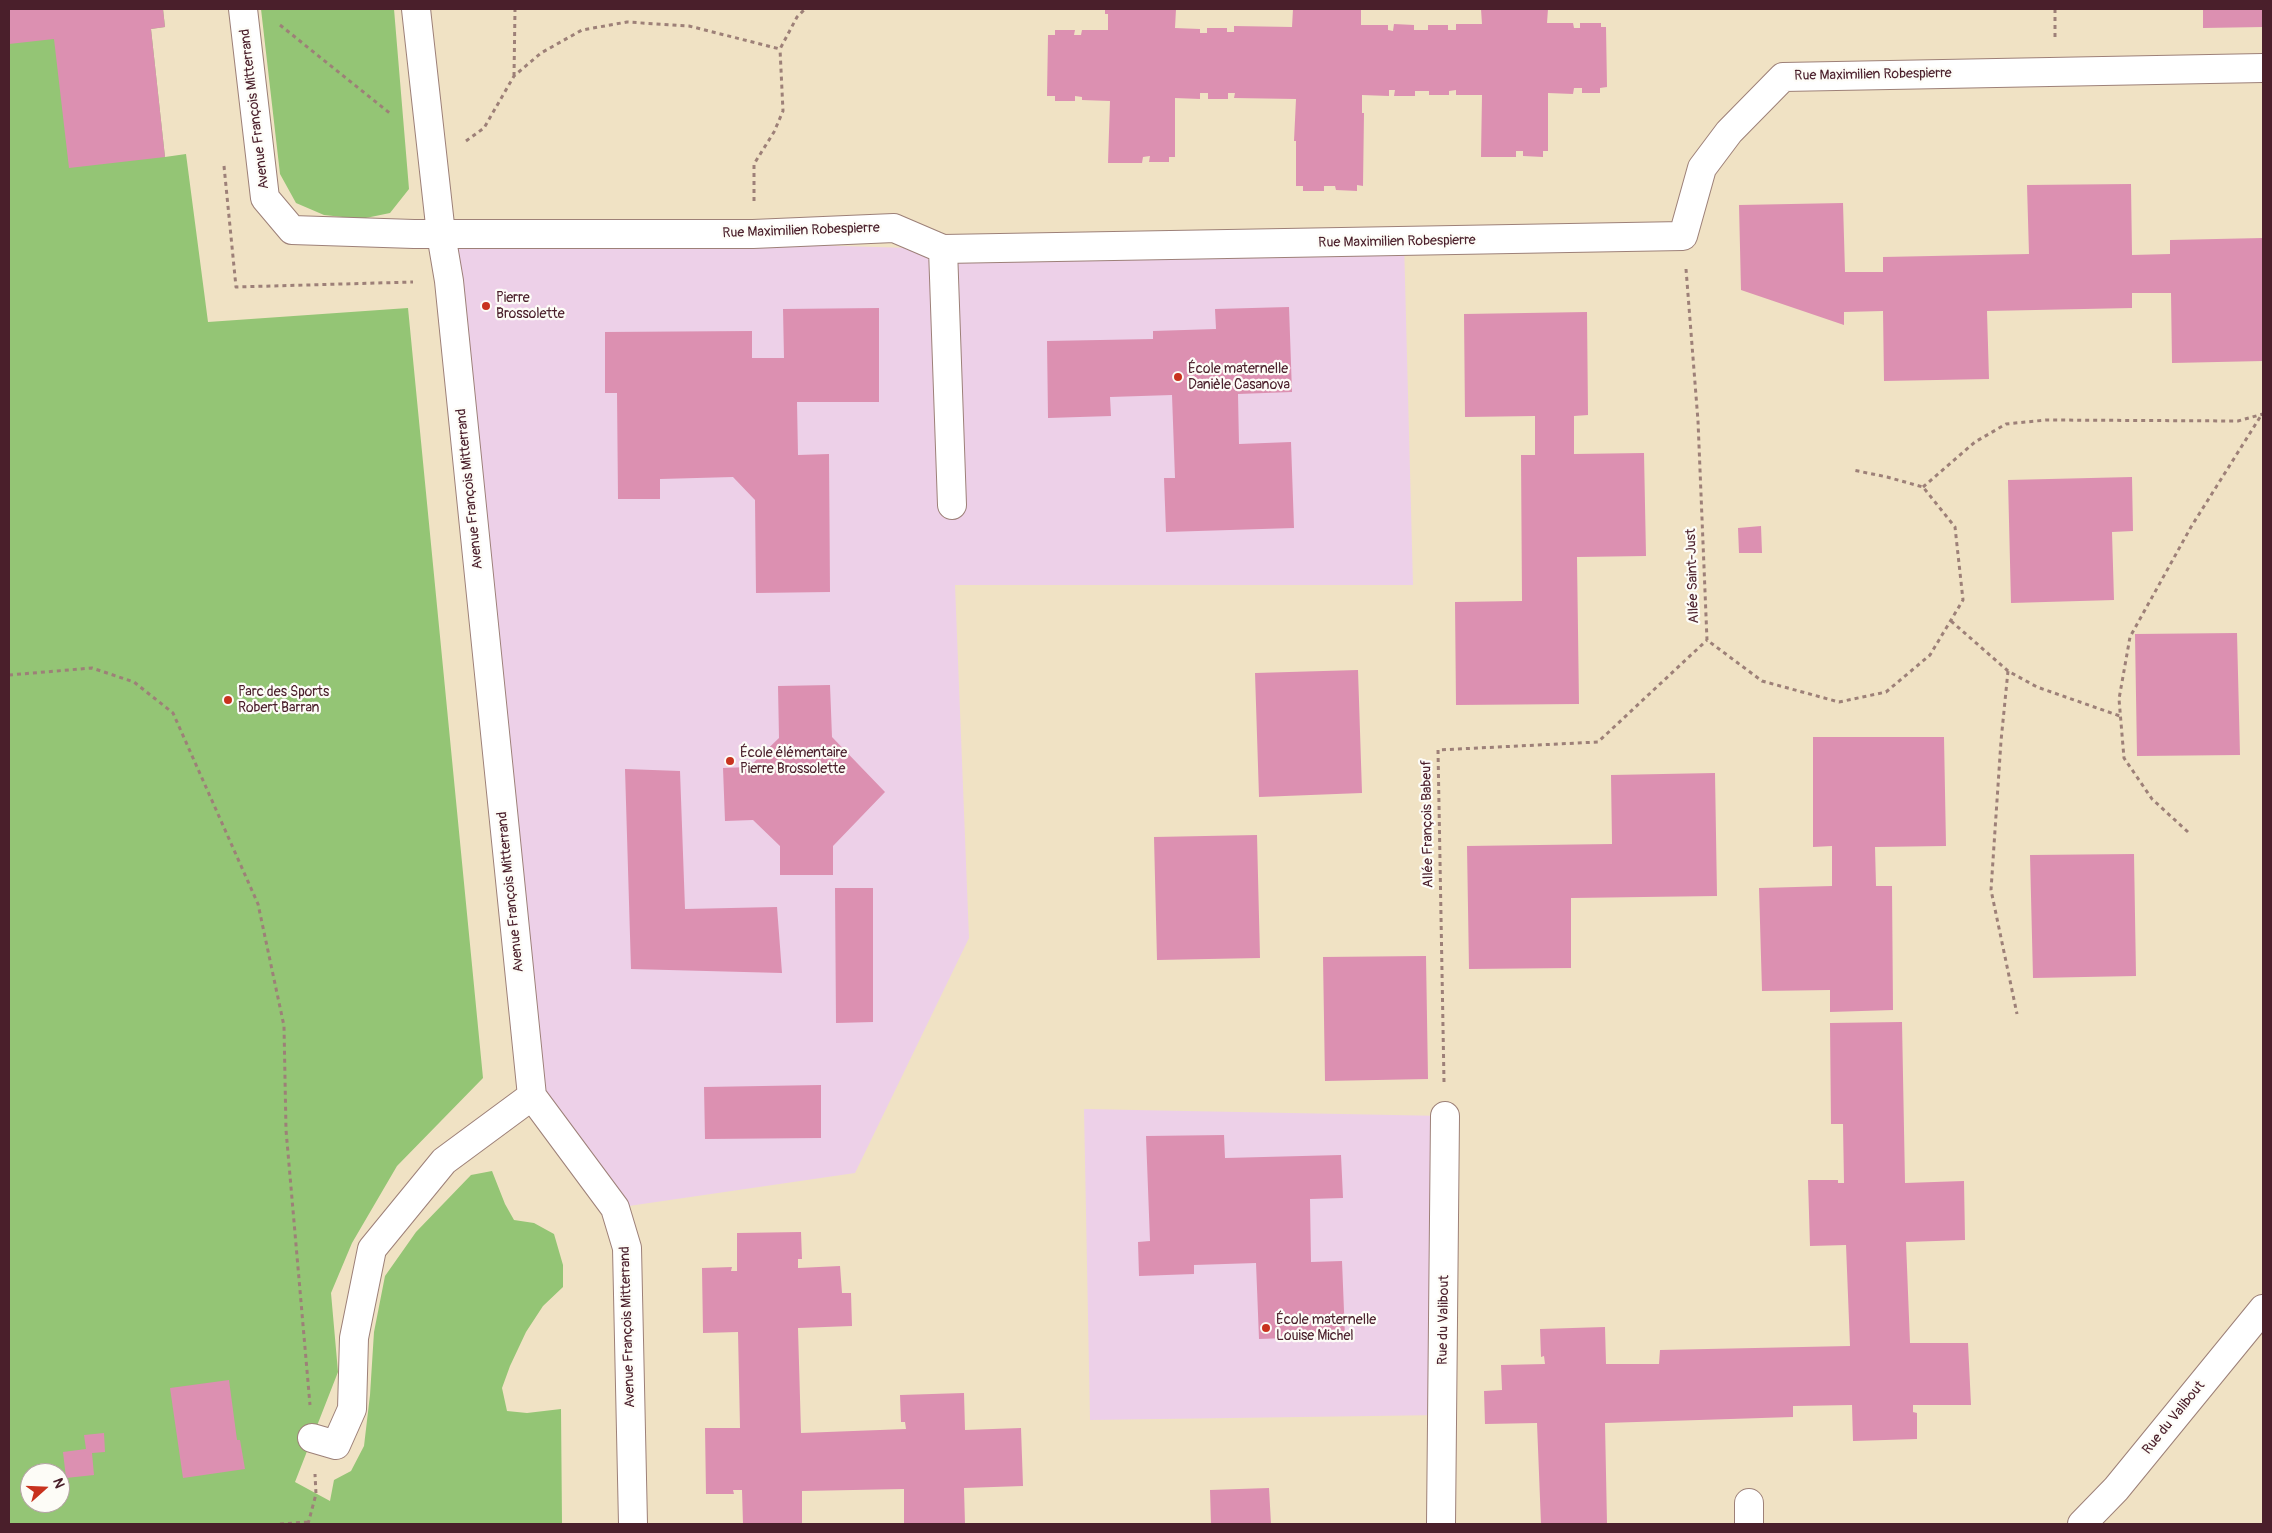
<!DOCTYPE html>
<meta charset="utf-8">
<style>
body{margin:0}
#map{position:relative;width:2272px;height:1533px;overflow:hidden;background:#f0e2c4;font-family:Pangolin,sans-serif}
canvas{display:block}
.frame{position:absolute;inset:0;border:10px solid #4a1f2b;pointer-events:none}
.north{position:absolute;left:20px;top:1463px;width:50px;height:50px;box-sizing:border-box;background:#fdfcf7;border:1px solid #b5a4a5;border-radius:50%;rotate:70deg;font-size:14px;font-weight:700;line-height:20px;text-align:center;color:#4a1f2b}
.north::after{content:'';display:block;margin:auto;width:18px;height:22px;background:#c8321e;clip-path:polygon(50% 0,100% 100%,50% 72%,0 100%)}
</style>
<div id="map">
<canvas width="2272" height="1533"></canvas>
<div class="frame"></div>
<div class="north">N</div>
</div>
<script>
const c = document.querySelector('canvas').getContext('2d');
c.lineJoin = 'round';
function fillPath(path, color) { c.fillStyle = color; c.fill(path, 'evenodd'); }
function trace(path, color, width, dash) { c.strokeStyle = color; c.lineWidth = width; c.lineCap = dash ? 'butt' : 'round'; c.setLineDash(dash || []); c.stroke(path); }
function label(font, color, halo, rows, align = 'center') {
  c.font = font + ' Pangolin,sans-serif'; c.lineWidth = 4.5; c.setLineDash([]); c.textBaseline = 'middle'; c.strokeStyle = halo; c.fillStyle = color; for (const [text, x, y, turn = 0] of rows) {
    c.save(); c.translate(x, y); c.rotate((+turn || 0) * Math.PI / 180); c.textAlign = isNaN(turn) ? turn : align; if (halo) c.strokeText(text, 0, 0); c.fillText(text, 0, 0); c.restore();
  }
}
fillPath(new Path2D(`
 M441,234L943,249L1404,242L1413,585H955L969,938L855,1173L615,1208L532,1096Z
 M1084,1109L1445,1116L1442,1415L1090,1420Z`), '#edd0e8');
fillPath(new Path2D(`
 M9,9H163L165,27L151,29L165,157L186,154L208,322L408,308L483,1078L397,1166L352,1243L331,1293L338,1372L295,1482L330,1501L334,1480L351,1471L364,1446L370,1395L374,1332L385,1276L416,1232L471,1175L492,1171L505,1204L514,1220L534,1223L554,1234L563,1265V1287L543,1306L526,1332L510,1366L502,1388L507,1411L527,1413L561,1409L562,1524H9ZM30,1473H60V1503H30Z
 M261,9H394L409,189L390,213L361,219L324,215L296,203L280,174Z`), '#94c575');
fillPath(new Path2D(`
 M9,9H163L165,27L151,29L165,157L69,168L54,39L9,44Z
 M1105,9H1176L1175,28L1200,29V33H1207V28H1227V32H1234V26L1292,27L1293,9H1361V25H1388V30L1393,31L1394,24L1414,25V30H1428V25H1448V30H1456V24H1482L1481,9H1548L1547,23H1573L1574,28H1580V23H1601V27H1606L1607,87L1600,88V93H1582V88H1574L1573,94L1548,93V151H1543V157L1523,156V151H1516V157H1481L1482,95H1456V90L1449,91V95H1429V91H1415V96H1394L1395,90H1389V96L1362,95V113H1364L1363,186L1357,185V191L1336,190L1335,186H1324V191H1303V186H1296V141H1294L1296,99L1234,98L1235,93H1228V99H1208V93H1200V99L1175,98V157H1169V162H1149L1150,156L1143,157L1142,163H1108L1110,101L1082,100V97L1075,96V101H1055V96H1047L1048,35H1055V30H1075L1074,35H1081L1082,30H1108V14H1105Z
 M2203,9H2263V27L2203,28Z
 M2131,184L2132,255L2170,254V240L2263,238V361L2172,363L2171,293H2132V308L1987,311L1989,379L1884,381L1883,311L1844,312V325L1741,290L1739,205L1843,203L1845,272H1883V257L2029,254L2027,185Z
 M1289,307L1292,392L1238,394L1239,444L1291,442L1294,528L1166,532L1164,478H1175L1172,395L1110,397L1111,416L1048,418L1047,341L1153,339V331L1216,329L1215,309Z
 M879,308V402H797L798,455L829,454L830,592L756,593L755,500L733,477L660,479V499H618L617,393H605V332L752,331V358H784L783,309Z
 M1587,312L1588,415L1574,416V454L1644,453L1646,556L1577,557L1579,704L1456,705L1455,602L1522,601L1521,455H1535V416L1465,417L1464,314Z
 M2132,477L2133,531L2112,532L2114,600L2011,603L2008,480Z
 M1761,526L1762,553H1739L1738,528Z
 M2237,633L2240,755L2137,756L2135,634Z
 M1358,670L1362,793L1259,797L1255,673Z
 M830,685L832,737L885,792L833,846V875H780V846L753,820L725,821L723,768L749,767L779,738L778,686Z
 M1813,737H1944L1946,846L1875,847L1876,886H1892L1893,1010L1830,1012V990L1762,991L1759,888L1832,886V846L1813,847Z
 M625,769L680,771L685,909L777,907L782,973L631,969Z
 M1715,773L1717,896L1571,898V968L1469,969L1467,846L1612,844L1611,775Z
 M1257,835L1260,958L1157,960L1154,837Z
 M2134,854L2136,976L2033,978L2030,855Z
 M835,888H873V1022L836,1023Z
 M1426,956L1428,1079L1325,1081L1323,957Z
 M1902,1022L1905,1183L1964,1181L1965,1240L1906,1242L1910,1343H1968L1971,1405H1913V1412L1917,1413V1439L1853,1441L1852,1405L1793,1406V1417L1605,1423L1607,1524H1541L1537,1423L1485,1424L1484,1391L1502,1390L1501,1365L1545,1364L1544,1356L1541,1357L1540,1329L1605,1327L1606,1364H1659L1660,1350L1850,1346L1846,1245L1810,1246L1808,1180H1838V1183H1844L1843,1124H1831L1830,1023Z
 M821,1085V1138L705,1139L704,1087Z
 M1224,1135L1225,1158L1341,1155L1343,1198L1310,1199L1311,1262L1342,1261L1345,1336L1259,1339L1256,1263L1194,1265V1274L1139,1276L1138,1242L1150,1241L1146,1136Z
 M801,1232L802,1259H798V1268L840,1266L842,1293H851L852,1326L798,1328L801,1433L906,1429L905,1422H901L900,1395L964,1393L965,1430L1021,1428L1023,1486L964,1488L965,1524H904V1489L802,1491V1524H743L742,1490H733L734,1494H706L705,1428H740L738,1332L703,1333L702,1268L732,1267L731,1271H737V1233Z
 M229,1380L237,1440H240L245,1469L183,1478L170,1388Z
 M104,1433L105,1452L92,1453L94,1475L66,1478L63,1452L86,1449L84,1435Z
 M1269,1488L1271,1524H1211L1210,1490Z`), '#dc90b1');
const minor = new Path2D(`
 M243,9L265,198L292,230L414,234H753L894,228L943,249L1683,236L1702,168L1729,132L1783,77L2263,68
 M416,9L441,234L449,281L532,1096L615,1208L627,1248L633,1524
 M943,249L952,505
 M312,1438L336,1445L352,1409L354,1338L372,1249L444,1161L532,1096
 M1749,1503V1524
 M1441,1524L1445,1116
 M2082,1524L2116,1489L2263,1309`);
trace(minor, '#9d8078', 30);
trace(new Path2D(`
 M2055,9V38
 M280,25L392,115
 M514,76L515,9
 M466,141L484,128L514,76L541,53L582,30L627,22L689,26L780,49L797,17L805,9
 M224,166L236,287L413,282
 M754,201V164L774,132L783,111L780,49
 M1686,269L1698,421L1707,640L1762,681L1839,702L1886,692L1930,655L1963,600L1955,527L1923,487L1887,477L1853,470
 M1923,487L1975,442L2006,424L2046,420L2238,421L2263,414
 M1951,621L2008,671L2037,687L2120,716
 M2008,671L2001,741L1991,890L2017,1014
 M9,675L92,668L134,682L173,713L258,904L284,1026L286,1130L310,1405
 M2188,832L2152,799L2124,758L2119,699L2130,637L2191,527L2262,414
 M1444,1082L1438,750L1598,742L1707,640
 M9,1524H10
 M280,1524L308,1522
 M308,1524L316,1494L315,1474`), '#9d8078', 3, [4, 4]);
trace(minor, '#fff', 28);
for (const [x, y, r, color] of [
 [486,306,5,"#c8321e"],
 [1178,377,5,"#c8321e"],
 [228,700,5,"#c8321e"],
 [730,761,5,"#c8321e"],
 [1266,1328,5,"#c8321e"]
]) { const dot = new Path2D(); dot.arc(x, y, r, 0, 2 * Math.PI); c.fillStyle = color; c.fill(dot); trace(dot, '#fdfcf7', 2); }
label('14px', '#4a1f2b', '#fdfcf7', [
 ["Rue Maximilien Robespierre",1873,75,-1],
 ["Avenue François Mitterrand",255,109,-97],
 ["Rue Maximilien Robespierre",801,231,-2],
 ["Rue Maximilien Robespierre",1397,242,-1],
 ["Avenue François Mitterrand",470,489,-96],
 ["Allée Saint-Just",1693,576,-92],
 ["Allée François Babeuf",1428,824,-91],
 ["Avenue François Mitterrand",511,892,-96],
 ["Rue du Valibout",1444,1320,-89],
 ["Avenue François Mitterrand",628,1327,-92],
 ["Rue du Valibout",2174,1418,-51]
]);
label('14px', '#4a1f2b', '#fdfcf7', [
 ["Pierre",496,298],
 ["Brossolette",496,314],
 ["École maternelle",1188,369],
 ["Danièle Casanova",1188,385],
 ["Parc des Sports",238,692],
 ["Robert Barran",238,708],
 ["École élémentaire",740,753],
 ["Pierre Brossolette",740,769],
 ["École maternelle",1276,1320],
 ["Louise Michel",1276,1336]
], 'left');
</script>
